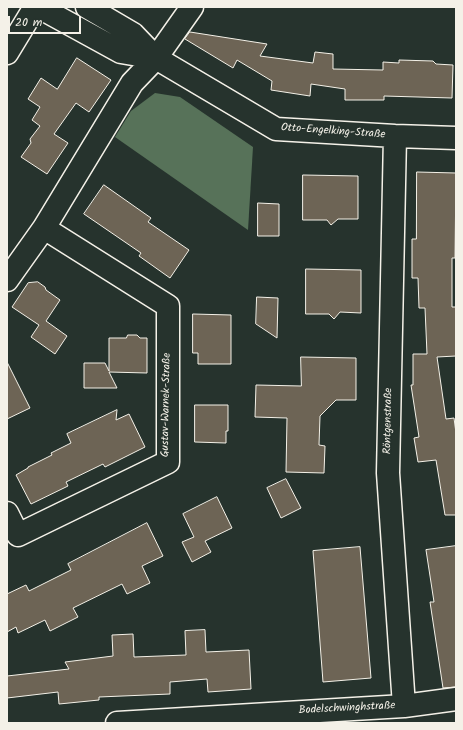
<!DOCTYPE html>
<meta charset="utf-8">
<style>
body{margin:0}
#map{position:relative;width:463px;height:730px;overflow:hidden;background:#26332d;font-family:Kalam,sans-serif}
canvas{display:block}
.frame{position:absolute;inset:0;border:8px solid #f4f1e8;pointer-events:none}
.scale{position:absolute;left:8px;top:16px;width:73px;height:18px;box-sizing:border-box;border:2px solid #f4f1e8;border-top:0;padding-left:5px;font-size:12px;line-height:14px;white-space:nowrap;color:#f4f1e8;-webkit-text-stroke:3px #26332d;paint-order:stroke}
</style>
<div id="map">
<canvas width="463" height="730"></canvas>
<div class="frame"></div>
<div class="scale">20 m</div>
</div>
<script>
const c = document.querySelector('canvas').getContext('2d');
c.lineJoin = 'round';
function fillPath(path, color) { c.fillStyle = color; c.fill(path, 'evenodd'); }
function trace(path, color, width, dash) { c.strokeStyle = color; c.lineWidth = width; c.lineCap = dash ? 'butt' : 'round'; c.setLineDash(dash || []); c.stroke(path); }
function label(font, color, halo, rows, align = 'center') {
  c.font = font + ' Kalam,sans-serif'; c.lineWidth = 3.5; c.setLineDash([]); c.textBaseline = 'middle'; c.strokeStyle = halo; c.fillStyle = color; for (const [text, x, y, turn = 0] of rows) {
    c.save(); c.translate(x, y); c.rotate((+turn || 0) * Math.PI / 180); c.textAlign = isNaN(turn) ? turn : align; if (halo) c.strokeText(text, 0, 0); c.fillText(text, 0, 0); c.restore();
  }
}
fillPath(new Path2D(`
 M155,93L180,97L253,147L248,230L115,137L131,111Z`), '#577259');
const building = new Path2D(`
 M190,32L267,44L260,56L313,63L315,52L333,54V69L383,70V62L399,63V60L433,61L436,64L453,65L452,98L384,96V100H345V89L311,84L310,96L271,90L272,81L237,60L233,68L185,39Z
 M77,58L111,80L89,112L76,103L54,134L68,143L47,174L21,157L31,143L30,139L40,126L32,120L40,107L28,99L41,78L57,89Z
 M417,172L456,173L455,258H452V307H456V356L437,357L446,419L454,418L456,433V515H445L436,460L418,462L414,438L419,437L411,385H413V354H427L425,308H419L418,278H412V239H416Z
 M303,175L358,176V219H338L331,225L327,220H303Z
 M104,185L151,218L148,222L189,250L170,278L139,256L141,253L84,214Z
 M258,203L279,204V236H258Z
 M306,269L361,270V313L340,312L334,319L329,314H306Z
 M38,282L45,287L46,290L60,300L46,321L67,336L55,354L31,337L39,325L12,307L28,283Z
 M257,297L278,298L277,338L256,324Z
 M193,314L231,315V364H198V353H193Z
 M128,335H137L140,338H147V373L109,372L117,388H84V363H105L109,371V338H126Z
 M301,357L356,358V400H336L320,416L319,445L325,446L324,473L286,472L287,418L255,417L256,385L301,386Z
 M7,362L30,408L7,419Z
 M195,405H228V431H226V443L195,442Z
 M117,410L116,420L129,414L145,447L105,467L103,464L66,482L68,486L31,504L16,475L28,468V467L52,455L51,453L71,443L67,434Z
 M286,479L301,508L281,518L267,488Z
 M217,497L232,528L205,541L211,552L192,562L182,542L194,537L183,514Z
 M147,523L163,556L142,566L150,583L127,594L122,584L73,608L78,617L50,631L45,620L18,633L16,627L7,632V594L26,585L29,591L71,570L68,564Z
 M456,546V687L443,688L430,602H434L426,550Z
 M360,547L371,678L323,682L313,551Z
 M205,630L206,652L249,650L251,689L208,692L207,679L170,682V694L99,697V700L59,704L58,692L7,698V676L69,669L65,662L113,656L112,635L133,634L134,657L186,655L185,631Z`);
fillPath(building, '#6d6455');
trace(building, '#f4f1e8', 1);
const minor = new Path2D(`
 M39,7L121,52L156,58
 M87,7L133,34L156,58L276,129L395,136L456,138
 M7,53L35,7
 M395,136L388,473L404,706
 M7,280L44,228L132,83L156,58L192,7
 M7,513L18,535L168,462V306L44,228
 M117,723L404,706L456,699`);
trace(minor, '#f4f1e8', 25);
trace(minor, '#26332d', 22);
label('11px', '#f4f1e8', '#26332d', [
 ["Otto-Engelking-Straße",333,132,4],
 ["Gustav-Warnek-Straße",167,405,-89],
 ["Röntgenstraße",389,421,-89],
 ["Bodelschwinghstraße",347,709,-3]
]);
</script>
